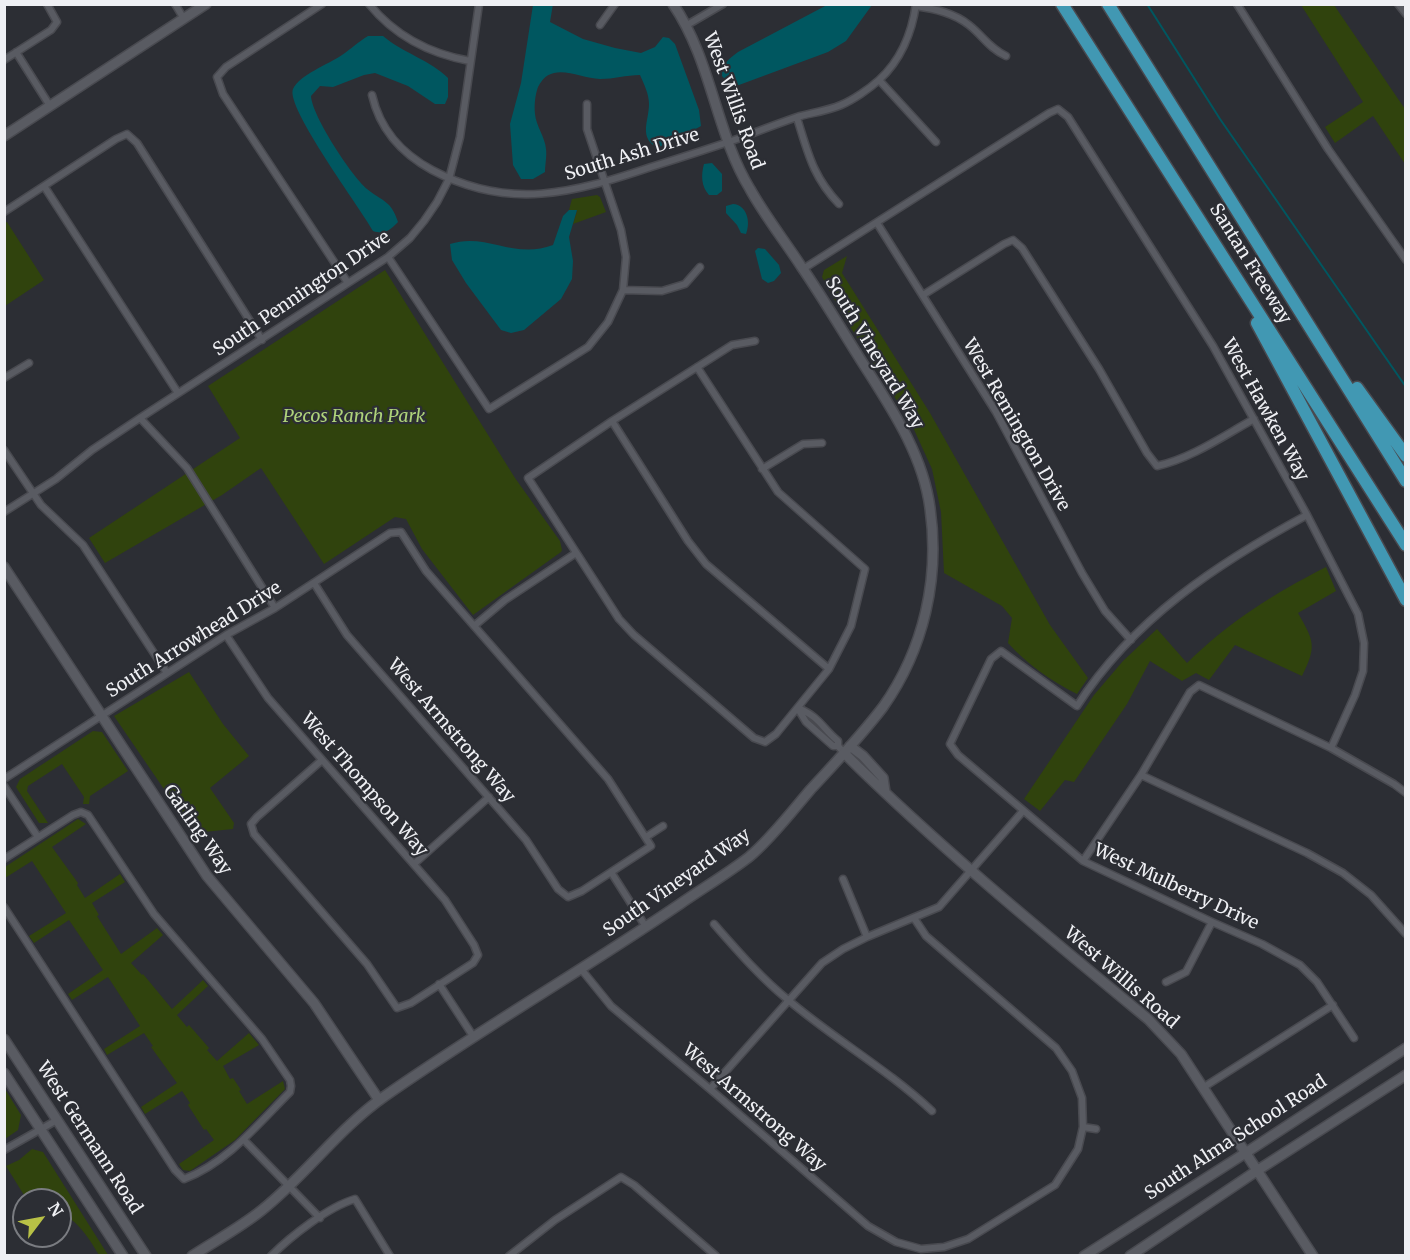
<!DOCTYPE html>
<style>
body{margin:0}
#map{position:relative;width:1410px;height:1260px;overflow:hidden;background:#2c2e34;font-family:Merriweather,serif}
canvas{display:block}
.frame{position:absolute;inset:0;border:6px solid #eff0f4;pointer-events:none}
.north{position:absolute;left:12px;top:1188px;width:60px;height:60px;box-sizing:border-box;background:#2c2e34;border:2px solid #7a7c81;border-radius:50%;rotate:58deg;font-size:16px;font-weight:700;line-height:24px;text-align:center;color:#eff0f4}
.north::after{content:'';display:block;margin:auto;width:21px;height:27px;background:#b8c146;clip-path:polygon(50% 0,100% 100%,50% 72%,0 100%)}
</style>
<div id="map">
<canvas width="1410" height="1260"></canvas>
<div class="frame"></div>
<div class="north">N</div>
</div>
<script>
const c = document.querySelector('canvas').getContext('2d');
c.lineJoin = 'round';
function fillPath(path, color) { c.fillStyle = color; c.fill(path, 'evenodd'); }
function trace(path, color, width, dash) { c.strokeStyle = color; c.lineWidth = width; c.lineCap = dash ? 'butt' : 'round'; c.setLineDash(dash || []); c.stroke(path); }
function label(font, color, halo, rows, align = 'center') {
  c.font = font + ' Merriweather,serif'; c.lineWidth = 4.5; c.setLineDash([]); c.textBaseline = 'middle'; c.strokeStyle = halo; c.fillStyle = color; for (const [text, x, y, turn = 0] of rows) {
    c.save(); c.translate(x, y); c.rotate((+turn || 0) * Math.PI / 180); c.textAlign = isNaN(turn) ? turn : align; if (halo) c.strokeText(text, 0, 0); c.fillText(text, 0, 0); c.restore();
  }
}
fillPath(new Path2D(`
 M1301,5H1334L1405,109V164L1373,116L1335,143L1325,127L1363,102Z
 M597,195L600,197L606,212L573,224L577,211L569,210L572,199Z
 M7,222L44,280L5,306L4,223Z
 M847,256L842,273L930,413L1050,625L1088,678L1077,694C1051,681 1027,664 1008,643L1012,618L1002,606L944,573L941,512L932,469L911,423L844,317L822,277L824,270Z
 M385,270L515,478L560,541L562,550L561,552L473,615L422,549L406,519L395,517L324,564L261,468L222,495L105,563L89,538L240,438L208,386Z
 M1326,567L1336,591L1298,613C1314,641 1317,646 1302,676L1235,645L1209,680L1196,673L1182,681L1150,661L1127,704L1074,782L1065,780L1040,811L1024,799L1094,695L1123,661L1157,629L1187,663C1230,621 1273,594 1326,567Z
 M189,672L223,724L249,756L210,788L234,823L233,829L194,833L114,716Z
 M93,731L102,732L128,771L90,796L89,804H83L84,797L62,764L28,786L27,791L48,823H39L16,787L20,779Z
 M78,819L86,824L52,847L78,883L77,885L85,898L120,874L125,882L92,903L99,915L97,916L121,954L157,928L163,935L131,963L142,975L143,974L172,1009L203,980L208,986L177,1015L187,1027L189,1025L209,1048L207,1050L217,1061L249,1033L259,1045L223,1066L230,1079L233,1078L241,1090L239,1091L247,1104L283,1081L285,1089L235,1140L190,1171L183,1170L179,1164L214,1140L206,1129L204,1130L188,1105L190,1103L182,1091L145,1114L141,1107L177,1083L151,1047L153,1046L144,1033L107,1055L104,1049L140,1026L108,977L72,1000L68,994L103,970L69,920L34,943L29,936L66,913L32,861L5,878V867Z
 M5,1089L21,1115L18,1130L5,1139Z
 M32,1149L43,1152L108,1255H99C90,1240 78,1220 60,1213V1200H27L6,1166L19,1160Z`), '#30430d');
fillPath(new Path2D(`
 M553,4L550,22L583,39L615,48L641,53L655,47L663,37L669,38L675,44L699,110L701,126L692,131L680,134L658,148C638,138 649,121 649,104C649,94 644,84 640,75C626,75 614,79 600,79C578,78 551,60 538,87C535,95 534,106 535,114C536,126 545,137 546,149C547,156 545,165 545,172L533,179H521L513,165L510,124L521,83L533,5Z
 M827,5H872L846,41L828,52L739,85H730L722,76C722,63 728,60 738,52Z
 M368,36H383C403,53 430,60 448,78V97L445,104H435L408,86L375,73L364,75L333,87L320,86L311,96C312,116 351,175 367,189C383,202 391,200 398,222C390,230 385,235 373,231C361,209 285,107 293,89C299,75 329,64 342,55C351,49 358,42 368,36Z
 M712,163L722,174V191L717,195H709C701,186 701,175 704,164Z
 M733,204C747,205 751,222 746,234L741,233L737,225L726,213V206Z
 M569,210H577L569,237L573,261L572,279L561,299L524,330L511,333L501,330L466,283L452,260L450,244C486,232 514,260 553,245L563,216Z
 M758,248L765,249L779,265L781,273L774,281L768,283L762,279L755,251Z`), '#005760');
trace(new Path2D(`
 M1147,4L1220,119L1406,387`), '#005760', 2);
const street = new Path2D(`
 M175,4L184,19
 M322,4L226,67L217,77L223,94L348,283
 M369,4C395,36 431,54 470,61
 M1237,4L1328,149L1406,260
 M1398,4L1406,14
 M916,6C935,9 954,13 969,25C983,36 989,48 1006,56
 M600,25L615,4
 M687,25L723,4
 M16,52L50,106
 M4,60L51,30L57,22L47,4
 M879,80L936,142
 M372,95C380,130 401,153 432,170C509,211 574,193 651,167C683,157 714,147 746,136C763,129 780,123 797,117C811,113 827,111 841,105C853,100 869,89 879,80C900,61 912,33 916,4
 M797,118C808,153 813,177 839,204
 M44,186L178,393
 M4,212L116,139L127,134L137,143L262,340
 M877,223L996,412L1082,573L1105,611L1131,640
 M388,257L489,409L588,347L608,322L623,290L626,257L621,230L587,129V104
 M803,269L1049,113L1058,109L1068,117L1213,346L1307,515L1358,614L1364,643L1363,671L1355,695L1331,748
 M623,290L662,291L685,284L700,267
 M923,295L1004,244L1013,240L1022,248L1099,369L1147,453L1157,466C1192,458 1223,436 1254,419
 M697,367L778,492L865,569L851,626L829,669L776,734L765,742L754,738L634,635L619,619L528,478L612,421L732,345L755,341
 M4,378L29,363
 M140,418L187,468L275,608
 M612,421L688,541L706,564L829,669
 M4,450L41,505L83,545L167,673
 M762,469L803,444L822,443
 M4,512L56,479L92,450L140,418L388,257L410,238L424,221L437,202L449,179L460,137L479,4
 M1307,515C1218,563 1133,619 1077,706L1001,651L991,659L950,744L958,755L1083,861L1212,922L1262,944L1300,965L1317,982L1354,1038
 M474,626L505,600L576,553
 M226,635L268,698L445,900L474,945L478,955L473,963L411,1003L397,1008L367,964L254,834L251,824L257,817L322,760
 M798,708C821,718 821,727 838,741V746L844,753
 M798,709L806,722L833,746H838
 M1141,775L1307,853L1343,873L1371,895L1406,934
 M4,779L226,635L275,608L390,533L401,532L426,571L608,779L651,846L582,891L568,897L558,889L526,840L347,635L314,583
 M4,786L38,837
 M646,837L663,826
 M4,859L73,815L81,812L88,815L154,914L262,1039L290,1080L291,1086L290,1092C258,1124 227,1163 184,1179L175,1170L4,907
 M1083,861L1141,775L1190,692L1199,685L1331,748L1394,784L1406,793
 M414,864L489,797
 M611,872L646,927
 M843,879L867,937
 M714,924C737,950 760,977 787,999C834,1039 887,1069 932,1111
 M581,969L611,1006L717,1095L868,1226L896,1242L921,1249L944,1247L968,1239L1055,1185L1078,1149L1083,1127L1082,1098L1072,1071L1056,1048L926,936L914,918
 M1166,982L1186,972L1212,922
 M439,984L473,1036
 M1204,1087L1333,1005
 M710,1089L822,963L843,949L867,937L939,907L1023,811
 M1083,1127L1096,1129
 M244,1140L320,1218
 M4,1150L57,1120
 M271,1256C291,1236 328,1207 355,1199L390,1256
 M509,1256L555,1220L621,1177L634,1185L716,1256`);
const secondary = new Path2D(`
 M4,136L206,4
 M4,567L207,876L314,1003L379,1100
 M850,746L863,756L883,778L885,792
 M844,753C940,848 1045,934 1148,1019L1181,1054L1313,1256
 M4,1039L146,1256
 M4,1073L123,1256
 M192,1256C215,1241 241,1227 262,1210C306,1175 339,1128 385,1096C481,1029 583,970 680,904C703,888 727,874 749,857C770,840 793,810 811,789C836,762 861,736 883,707C924,649 940,578 930,508C923,455 892,409 864,365C843,332 823,298 801,266C784,240 765,216 750,189C715,131 712,61 673,4
 M1084,1256L1247,1152L1406,1048
 M1130,1256L1258,1170L1406,1075`);
const highway = new Path2D(`
 M1062,4L1406,545
 M1108,4L1406,481
 M1257,323L1406,600
 M1357,388L1406,456`);
trace(street, '#494a50', 9);
trace(secondary, '#494a50', 12);
trace(highway, '#494a50', 15);
trace(street, '#595b62', 6);
trace(secondary, '#595b62', 9);
trace(highway, '#4198b3', 12);
label('18px', '#eff0f4', '#2c2e34', [
 ["West Willis Road",733,101,70],
 ["South Ash Drive",632,155,-17],
 ["Santan Freeway",1250,264,58],
 ["South Pennington Drive",302,294,-34],
 ["South Vineyard Way",874,353,59],
 ["West Hawken Way",1265,410,61],
 ["West Remington Drive",1016,425,60],
 ["South Arrowhead Drive",194,640,-32],
 ["West Armstrong Way",451,731,49],
 ["West Thompson Way",364,785,49],
 ["Gatling Way",197,830,55],
 ["South Vineyard Way",677,883,-35],
 ["West Mulberry Drive",1176,887,25],
 ["West Willis Road",1121,978,41],
 ["West Armstrong Way",754,1108,41],
 ["West Germann Road",89,1138,57],
 ["South Alma School Road",1236,1138,-33]
]);
label('italic 18px', '#aed27a', '#2c2e34', [
 ["Pecos Ranch Park",354,417]
]);
</script>
